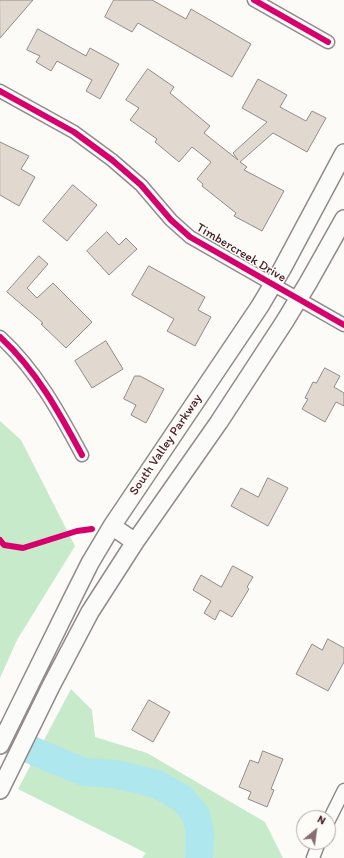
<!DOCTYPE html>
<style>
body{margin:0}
#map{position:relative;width:344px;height:858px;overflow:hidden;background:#fcfbf8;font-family:Itim,sans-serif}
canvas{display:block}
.north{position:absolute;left:296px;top:810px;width:40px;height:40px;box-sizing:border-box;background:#fdfcf7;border:1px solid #b5a4a5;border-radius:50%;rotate:29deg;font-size:11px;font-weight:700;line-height:16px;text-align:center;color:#4a1f2b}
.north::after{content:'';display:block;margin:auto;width:14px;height:18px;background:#886c73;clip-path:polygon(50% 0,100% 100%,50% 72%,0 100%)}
</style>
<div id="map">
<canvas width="344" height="858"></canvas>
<div class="north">N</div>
</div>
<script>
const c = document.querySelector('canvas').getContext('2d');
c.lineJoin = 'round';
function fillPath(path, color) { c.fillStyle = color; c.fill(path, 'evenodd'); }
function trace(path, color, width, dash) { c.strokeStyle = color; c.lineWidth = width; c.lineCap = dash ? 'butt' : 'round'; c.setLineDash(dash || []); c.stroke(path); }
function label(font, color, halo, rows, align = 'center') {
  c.font = font + ' Itim,sans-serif'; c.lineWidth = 3; c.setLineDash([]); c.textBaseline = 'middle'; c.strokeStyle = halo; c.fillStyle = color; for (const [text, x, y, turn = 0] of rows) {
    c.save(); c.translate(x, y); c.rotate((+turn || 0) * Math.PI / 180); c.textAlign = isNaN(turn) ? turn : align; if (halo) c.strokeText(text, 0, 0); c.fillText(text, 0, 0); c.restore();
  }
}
fillPath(new Path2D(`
 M0,421L21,440L75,546L17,640L0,678Z
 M71,689L92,710L95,737L147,753L265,822L283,858H142L146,853L18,789Z`), '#c7eaca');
trace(new Path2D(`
 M0,735L38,753L84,772L114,774L157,784L183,799L196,815L200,832L199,858`), '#afe7ee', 28);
const building = new Path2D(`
 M0,0H33L0,38Z
 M114,0H152L186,19L191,9L251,44L232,77L138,23L132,32L105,17Z
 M38,29L86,56L90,48L119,64L100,99L86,91L92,80L57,61L51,71L36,62L40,56L27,50Z
 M148,69L174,87L170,93L210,126L204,133L238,160L233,153L267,122L242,108L258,79L287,95L280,107L306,121L312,111L326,118L307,152L273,133L240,162L247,167L244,170L284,191L262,231L234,216L236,213L202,186L203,184L197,179L211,162L192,147L179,162L155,142L157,139L130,120L139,108L126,100Z
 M0,142L29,156L21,169L35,177L19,206L0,195Z
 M73,185L97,205L67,241L43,221Z
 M107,232L119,245L126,238L137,249L109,275L87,251Z
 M39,256L48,264L27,288L37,298L53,283L92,322L66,348L41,324L43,323L7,292Z
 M149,266L205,297L198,310L211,317L195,346L167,331L174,319L132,295Z
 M106,341L123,369L92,388L75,361Z
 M325,368L340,376L334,387L344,393V406L336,402L325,422L302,409L308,399L305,398L313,382L316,383Z
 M135,376H140L164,389L146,423L131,415L136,405L124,399Z
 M268,478L288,488L268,526L231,506L241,488L258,497Z
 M233,566L253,577L247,587L249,589L232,617L220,610L215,620L204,613L211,601L193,590L201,575L221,587Z
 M328,639L344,648V662L328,691L296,674L312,644L322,650Z
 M149,700L170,712L153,742L132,730Z
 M263,751L283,759L271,789L274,790L267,807L248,799L251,792L239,787L250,760L258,763Z`);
fillPath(building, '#e1d8d0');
trace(building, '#928a8b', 1);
const minor = new Path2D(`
 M254,0L328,42
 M0,91L74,132L112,160L141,185L171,220L190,237L344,325
 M0,337C36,370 59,412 82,455
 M328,822L344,790
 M313,858L319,842`);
const secondary = new Path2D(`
 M112,526L135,542
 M0,745L71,601L90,563L112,526L260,306L282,269L344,153
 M0,790L51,686L90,612L135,542L219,422L285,321L308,283L344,219`);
trace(minor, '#928a8b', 15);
trace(secondary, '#928a8b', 20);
trace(new Path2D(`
 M0,540L4,545L23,548L77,531L92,529`), '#bbb6b6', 2.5, [1, 3]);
trace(minor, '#fbfbf9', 12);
trace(secondary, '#fbfbf9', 17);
trace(new Path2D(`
 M254,0L328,42
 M0,91L74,132L112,160L141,185L171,220L190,237L344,325
 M0,337C36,370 59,412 82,455
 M0,540L4,545L23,548L77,531L92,529`), '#d6006c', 6);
label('13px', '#4a1f2b', '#fdfcf7', [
 ["Timbercreek Drive",241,253,31],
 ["South Valley Parkway",166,445,-56]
]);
</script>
